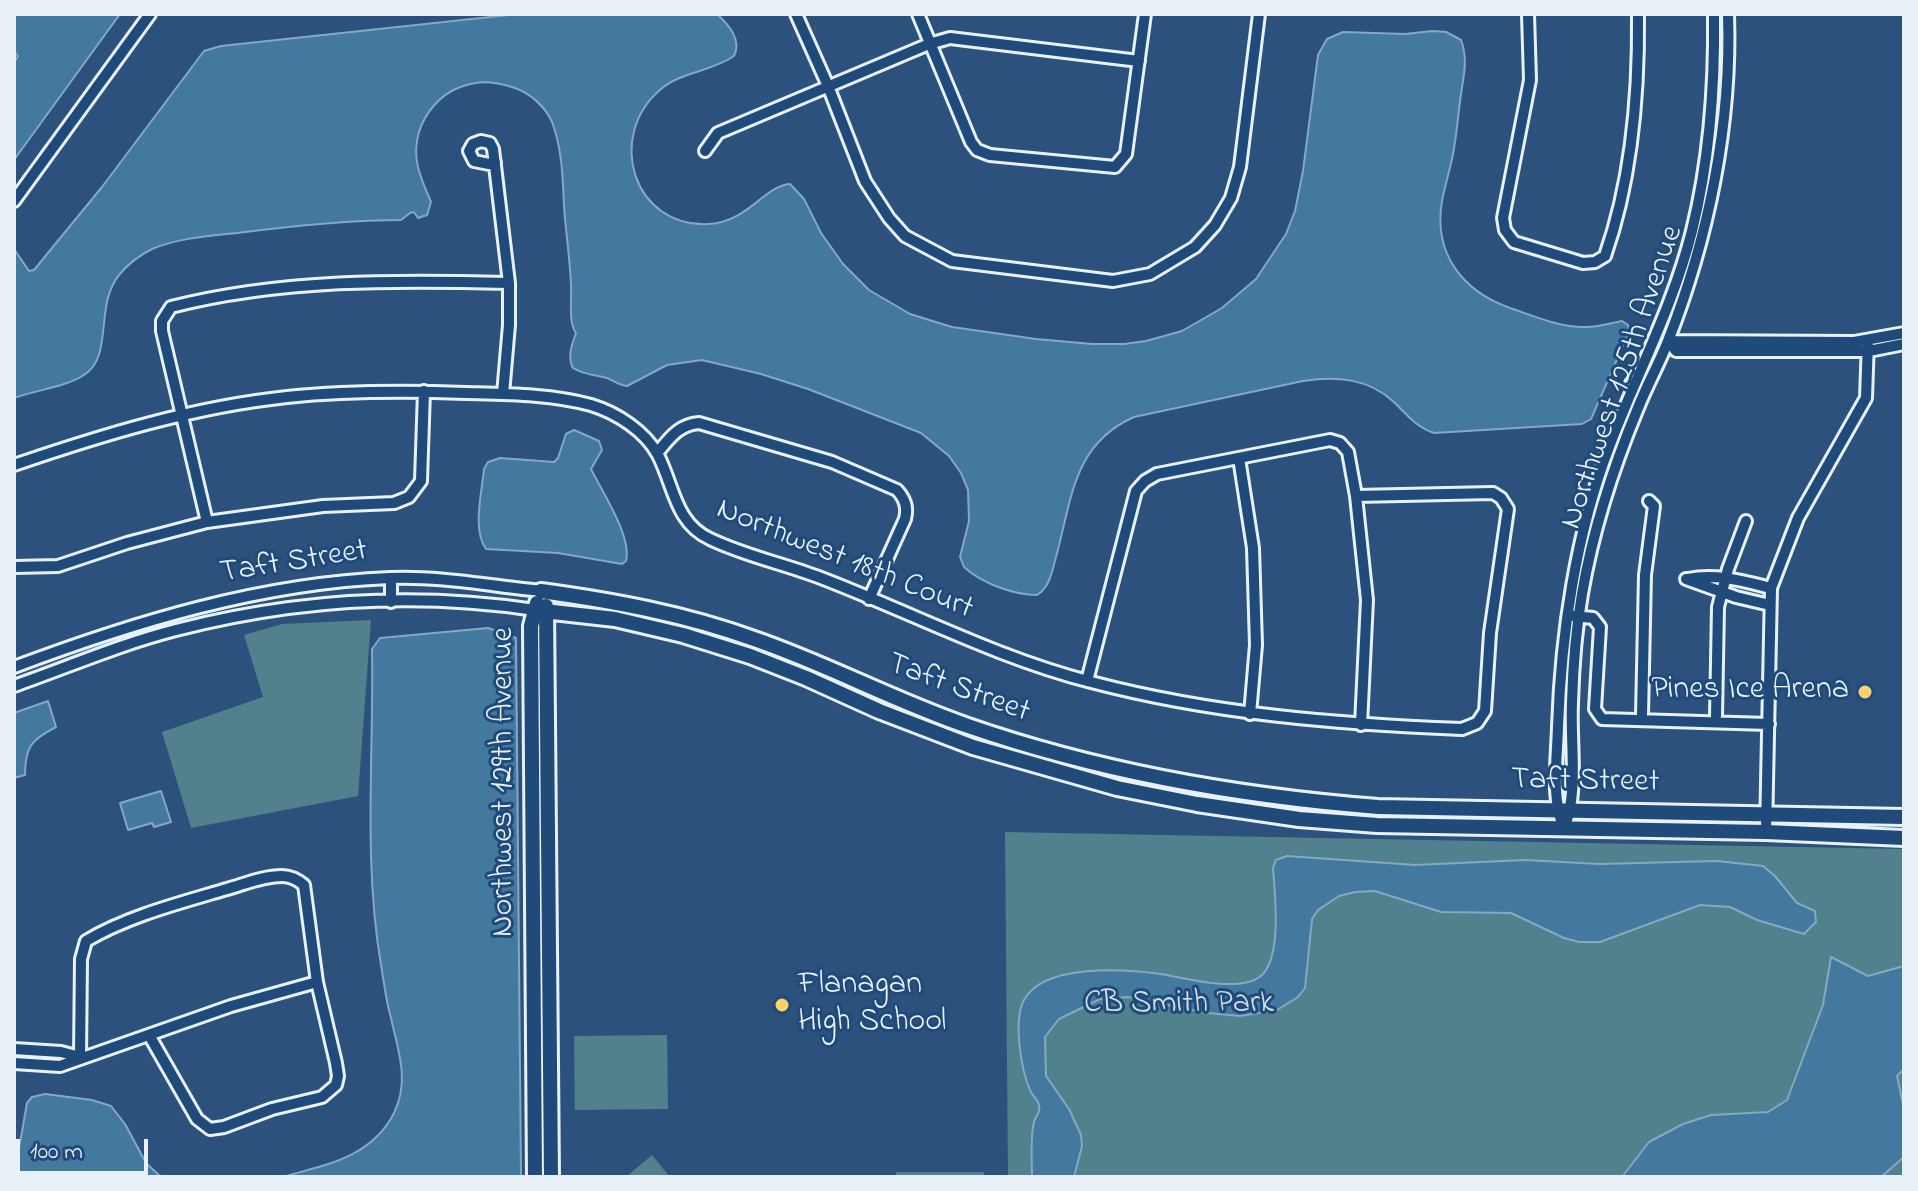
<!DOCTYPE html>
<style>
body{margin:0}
#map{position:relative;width:1918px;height:1191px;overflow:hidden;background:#2d517d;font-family:"Indie Flower",sans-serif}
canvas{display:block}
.frame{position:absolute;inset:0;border:16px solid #e8f1f8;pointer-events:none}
.scale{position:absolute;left:16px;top:1139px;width:132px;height:36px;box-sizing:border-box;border:4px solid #e8f1f8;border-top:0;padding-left:10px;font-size:24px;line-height:28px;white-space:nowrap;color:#e8f1f8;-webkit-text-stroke:6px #1f4a7a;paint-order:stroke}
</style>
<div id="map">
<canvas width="1918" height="1191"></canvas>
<div class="frame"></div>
<div class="scale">100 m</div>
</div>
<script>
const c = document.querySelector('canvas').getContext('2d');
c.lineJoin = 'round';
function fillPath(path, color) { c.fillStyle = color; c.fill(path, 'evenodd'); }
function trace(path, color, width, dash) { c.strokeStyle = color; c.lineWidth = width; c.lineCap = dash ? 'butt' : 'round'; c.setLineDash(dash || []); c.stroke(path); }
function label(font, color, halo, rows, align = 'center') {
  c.font = font + ' "Indie Flower",sans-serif'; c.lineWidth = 6; c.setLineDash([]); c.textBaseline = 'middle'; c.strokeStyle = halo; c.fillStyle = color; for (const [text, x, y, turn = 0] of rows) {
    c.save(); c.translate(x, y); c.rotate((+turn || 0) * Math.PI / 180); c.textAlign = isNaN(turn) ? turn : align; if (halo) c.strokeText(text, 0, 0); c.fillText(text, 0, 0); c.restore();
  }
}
fillPath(new Path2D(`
 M371,620L358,796L191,828L162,732L263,697L244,635L282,624Z
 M1005,832L1904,849V1177H1008Z
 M667,1035L668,1109L575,1110L574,1036Z
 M652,1155L670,1177H626Z
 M896,1172H984V1177H896Z`), '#51818c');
const water = new Path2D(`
 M14,14H120L14,160V63L18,56L14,51Z
 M518,14H717C729,25 742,40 734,56C713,71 681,72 661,89C605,136 633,228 709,224C748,222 764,186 790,184L804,199L821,233L843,264L869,290L910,314L952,327L1036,339L1092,344H1124L1146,341L1182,331L1222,308L1256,279L1286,234L1295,211L1303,171L1318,55L1327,39L1343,32L1405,34L1432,31L1446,32L1461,40C1468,59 1464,74 1461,94C1458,114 1457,134 1453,154C1450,170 1445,185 1442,201C1433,253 1462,291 1510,308C1534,316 1560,328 1586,327C1599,327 1610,323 1622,321L1628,325L1629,332L1591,419L1582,424L1434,433C1416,427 1407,415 1394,402C1368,378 1336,376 1303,381L1134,417C1073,444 1072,499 1056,557C1052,571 1050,587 1037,595C1014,595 981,583 964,567L960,557L969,521L968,490L961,473L949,456L921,433L808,389L761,374L702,360L667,365L627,386C617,385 611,378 603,377C594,375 582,374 573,368C567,357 572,344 576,333C568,322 572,300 571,286C570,259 566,233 564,207C563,179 562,148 552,122C545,106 529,92 512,87C493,81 477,80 458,88C440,95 425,113 419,132C411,159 421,178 431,202L427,215L418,218L414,212L410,213L401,220C346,220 292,226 237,233C209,236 178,238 152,249C140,255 128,264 119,275C94,306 114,356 84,375C68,386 33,391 14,398V249L29,271L34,270L102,187L204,51L221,46Z
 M574,430L599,441L602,450L591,469C602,492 632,536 626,561L622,564L558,553L486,549C472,530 482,492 484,469L488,462L500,458L554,462L558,458L566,434Z
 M488,628L516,638L521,1177H282C326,1165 372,1157 394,1113C410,1080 398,1051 391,1018C386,1001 384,982 381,965C363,860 374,754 372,649L380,638Z
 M48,701L56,727C31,740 25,747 25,775L14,778V713Z
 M161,791L171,822L154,827L152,823L128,830L120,803Z
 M1287,856L1415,865L1525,860L1599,864L1717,861L1763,866L1775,876L1797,903L1815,911L1816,922L1804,934L1757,920L1730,907L1700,905L1600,942H1579L1564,938L1511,913L1441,912L1375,891L1355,892L1339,896L1318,910L1312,919L1305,988L1298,997L1277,1010L1240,1016L1208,1013L1128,997L1100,999L1059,1019L1045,1037L1046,1076L1069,1109L1081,1135L1082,1146L1074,1177H1032C1032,1160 1030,1139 1034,1122C1036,1115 1041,1113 1039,1105C1038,1099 1032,1096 1030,1090C1021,1070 1013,1020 1024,1000C1044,963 1125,969 1161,974C1186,978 1242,994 1262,975C1282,955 1275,895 1273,868L1276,860Z
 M1831,957L1868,976L1904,966V1069L1897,1076L1904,1109V1157L1881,1177H1622L1649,1142L1683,1124L1711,1115L1768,1112L1787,1100L1823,1005Z
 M45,1094L92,1100L111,1106L125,1124L146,1163L161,1177H14L27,1103L32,1097Z`);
fillPath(water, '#43789f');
trace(water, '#85a8c3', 2);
const street = new Path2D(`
 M796,14L828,86L865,181L889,218L905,236L952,261L1113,281L1150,274L1195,247L1215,225L1231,198L1240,167L1259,14
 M918,14L971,142L977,150L990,155L1115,167L1126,154L1145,14
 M1528,14L1530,80L1503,218L1505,230L1514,242L1583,263L1595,262L1605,256C1632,179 1639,95 1638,14
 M705,151L718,133L929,44L950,38L1139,61
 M495,162L489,164L474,161L469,151L473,144L481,141L490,143L493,149L509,283V325L503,394
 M14,201L150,14
 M1668,341L1676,351H1869L1904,344
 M1668,341L1854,342L1904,333
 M657,453C670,438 678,425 699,423L832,462L897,490C905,499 908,507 905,519L869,599
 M1239,458L1253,548L1256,645L1250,714
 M14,465C102,435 193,407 287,397C346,391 407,391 466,393C507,394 551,394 591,405C617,413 645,431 658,455C674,486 675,523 710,539C745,556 785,564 821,578C910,612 997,658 1091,682C1213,714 1336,724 1462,729L1477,723L1485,711L1490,633L1508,509L1501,498L1493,493L1356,496
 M207,522L162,331V321L171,307C281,279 396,280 509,283
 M15,567L58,566L127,543L207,522L323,506L394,503L409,497L421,481L424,391
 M391,578V602
 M1686,579L1736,597L1770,605
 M1688,579C1716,573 1743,581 1771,588
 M1574,616L1593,618L1600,627L1595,709L1602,719L1769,724
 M14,667C134,622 261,583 390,578C441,576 491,586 541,591
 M1087,681L1136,491L1145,481L1157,474L1330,440L1340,443L1348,452L1356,496L1367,600L1361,725
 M14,686C68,667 121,644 176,630C293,600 416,592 535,610
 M1642,715L1645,575L1654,506L1649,501
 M1716,716L1718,607L1728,569L1746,521
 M1564,829C1579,791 1570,744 1572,703C1573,667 1576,629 1582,594C1593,530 1613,468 1638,408C1647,385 1659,364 1668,341C1708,239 1732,124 1728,14
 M1564,829C1551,798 1557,761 1558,727C1561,635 1576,533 1609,447C1636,375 1673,307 1692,231C1709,162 1715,85 1714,14
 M1766,832L1771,588L1798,518L1866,398L1868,340
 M14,1049L61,1052L80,1057
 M80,1057L81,959L86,941C128,916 180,903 227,889C245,884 263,876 282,876C291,876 298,880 304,885L317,982L336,1063L338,1076L336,1085L322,1097L272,1109L224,1127L210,1129L197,1119L149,1035
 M14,1063L60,1066L231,1006L317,982`);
const secondary = new Path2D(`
 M541,591C614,601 685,614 754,639C827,664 895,701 968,726C1101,772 1238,796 1378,807L1904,817
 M546,606L551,1177
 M535,610L615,619L683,635L750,656L806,678L879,711L973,747L1117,788L1197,804L1299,819L1377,825L1766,832L1904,838
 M535,1177L531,626L537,603`);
trace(street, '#e8f1f8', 16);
trace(secondary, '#e8f1f8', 20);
trace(street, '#1f4a7a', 10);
trace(secondary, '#1f4a7a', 14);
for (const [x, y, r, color] of [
 [1865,692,8,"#ffd166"],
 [782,1005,8,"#ffd166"]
]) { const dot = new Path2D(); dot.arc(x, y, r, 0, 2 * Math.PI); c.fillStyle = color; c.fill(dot); trace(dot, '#1f4a7a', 3); }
label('32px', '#e8f1f8', '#1f4a7a', [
 ["Northwest 125th Avenue",1624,378,-71],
 ["Northwest 18th Court",844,561,22],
 ["Taft Street",294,564,-9],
 ["Taft Street",958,690,20],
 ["Northwest 129th Avenue",506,782,-90],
 ["Taft Street",1585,783,1]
]);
label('32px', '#e8f1f8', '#1f4a7a', [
 ["Pines Ice Arena",1849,692],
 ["Flanagan",798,987,"left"],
 ["High School",798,1024,"left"]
], 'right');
label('32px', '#d1e0e8', '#1f4a7a', [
 ["CB Smith Park",1179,1006]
]);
</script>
